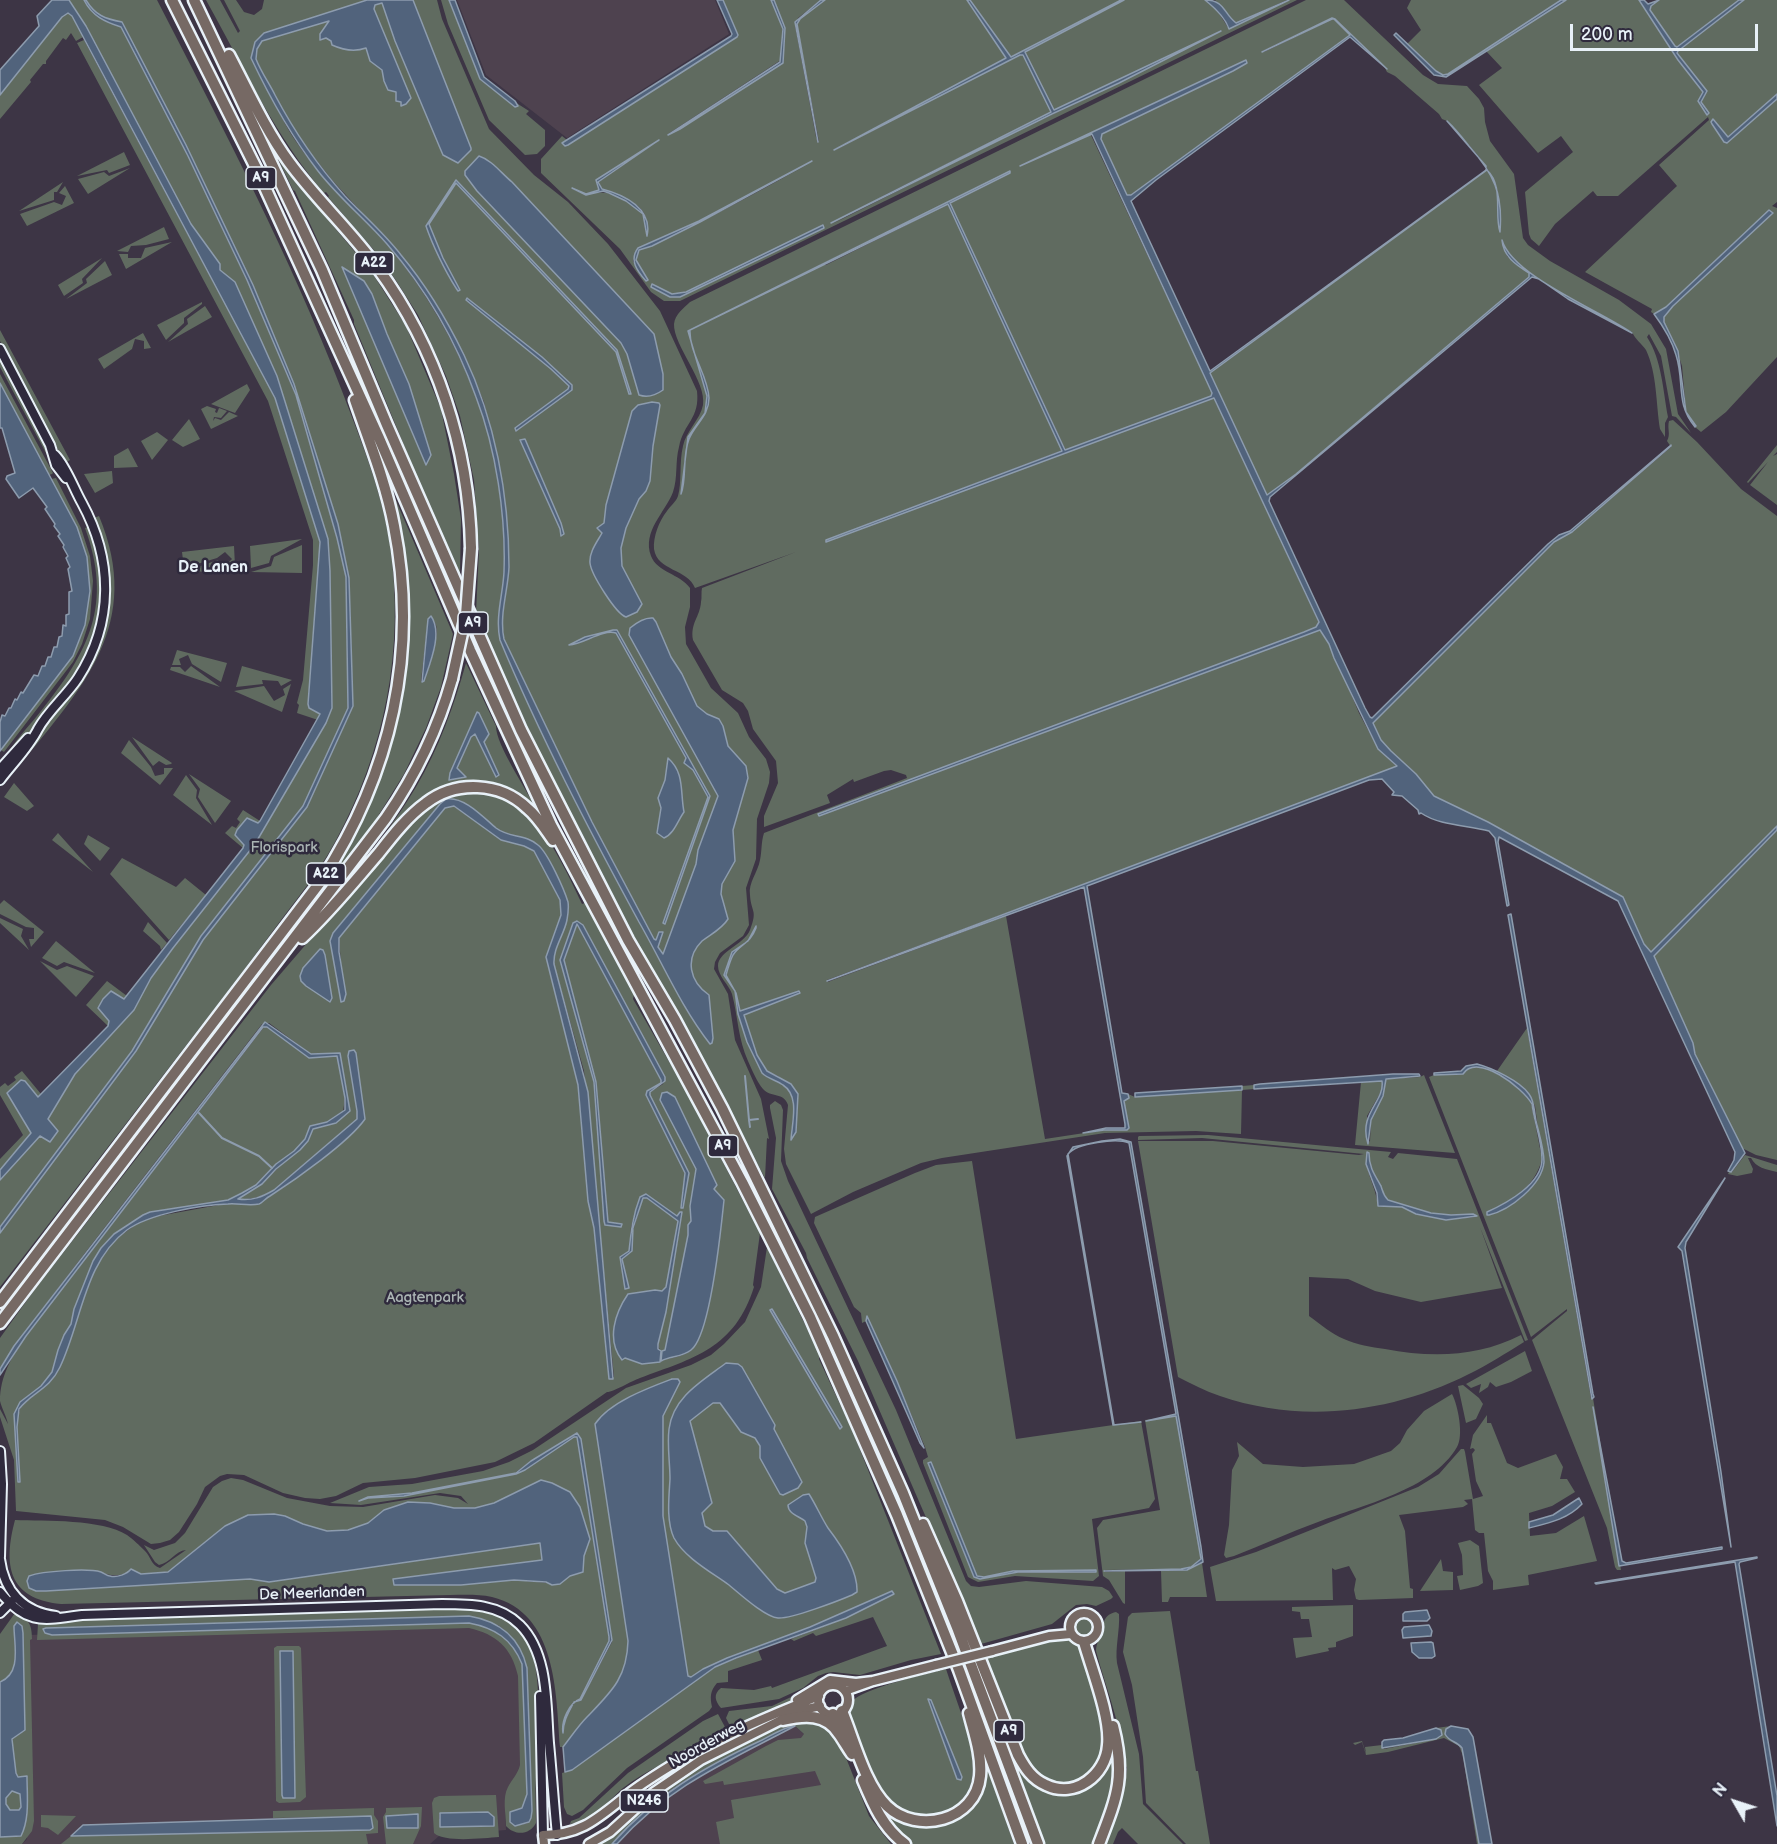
<!DOCTYPE html>
<style>
body{margin:0}
#map{position:relative;width:1777px;height:1844px;overflow:hidden;background:#3d3545;font-family:"Balsamiq Sans",sans-serif}
canvas{display:block}
.north{position:absolute;left:1705px;top:1772px;width:60px;height:60px;-webkit-text-stroke:4px #2f2a3d;paint-order:stroke;rotate:309deg;font-size:16px;font-weight:700;line-height:24px;text-align:center;color:#e8f1f8}
.north::after{content:'';display:block;margin:auto;width:21px;height:27px;background:#e8f1f8;clip-path:polygon(50% 0,100% 100%,50% 72%,0 100%)}
.scale{position:absolute;left:1570px;top:24px;width:188px;height:27px;box-sizing:border-box;border:3px solid #e8f1f8;border-top:0;padding-left:8px;font-size:18px;line-height:21px;white-space:nowrap;color:#e8f1f8;-webkit-text-stroke:4px #2f2a3d;paint-order:stroke}
</style>
<div id="map">
<canvas width="1777" height="1844"></canvas>
<div class="north">N</div>
<div class="scale">200 m</div>
</div>
<script>
const c = document.querySelector('canvas').getContext('2d');
c.lineJoin = 'round';
function fillPath(path, color) { c.fillStyle = color; c.fill(path, 'evenodd'); }
function trace(path, color, width, dash) { c.strokeStyle = color; c.lineWidth = width; c.lineCap = dash ? 'butt' : 'round'; c.setLineDash(dash || []); c.stroke(path); }
function label(font, color, halo, rows, align = 'center') {
  c.font = font + ' "Balsamiq Sans",sans-serif'; c.lineWidth = 5; c.setLineDash([]); c.textBaseline = 'middle'; c.strokeStyle = halo; c.fillStyle = color; for (const [text, x, y, turn = 0] of rows) {
    c.save(); c.translate(x, y); c.rotate((+turn || 0) * Math.PI / 180); c.textAlign = isNaN(turn) ? turn : align; if (halo) c.strokeText(text, 0, 0); c.fillText(text, 0, 0); c.restore();
  }
}
fillPath(new Path2D(`
 M457,0H715L729,34L567,138L486,75Z
 M470,1623L499,1627L526,1653L527,1772L513,1807H505L506,1830L439,1836L430,1844H22L27,1839L28,1819L27,1635Z
 M795,1726L804,1734L855,1844H617L649,1811L674,1792L711,1770Z`), '#4e424f');
fillPath(new Path2D(`
 M69,0H157C223,128 290,256 342,391C361,441 382,491 390,545C405,648 385,751 335,842C320,870 300,895 281,920C259,950 237,979 215,1008C143,1101 72,1194 0,1287V1233L136,1051L152,1024L149,1022L132,1051L0,1227V1180L40,1136L50,1141L58,1131L48,1119L75,1074L134,1010L151,978L173,948L255,844L326,723L332,708L329,544L277,376L235,283L220,270L191,224L86,26ZM122,23L186,145L253,285L294,384L338,524L349,578L353,706L307,807L295,821L293,819L303,806L348,708L346,577L337,538L296,395L268,325L188,156L121,27Z
 M206,0H220L238,33L240,31L224,0H236L244,12L254,15L262,9L264,0H437L442,19L489,129L534,175L568,202L608,244L660,311L697,391C700,419 684,422 679,447C675,461 678,478 673,492C665,513 642,531 651,556C657,572 680,574 690,588V607L685,627L686,644L711,688L738,713L749,737L766,759L770,772L769,783L757,819L756,859L746,888L749,925L743,936L720,953L715,962L714,969L728,994L735,1040L761,1099L769,1139L767,1138L765,1178L672,1005L669,1004L557,789L501,672L476,613L479,550L474,480L460,416L446,376L418,315L395,279L373,249L328,197L329,196L326,192L324,193C275,136 243,66 206,0ZM280,114L332,180L400,254L464,356L484,402L503,485L509,568L502,622L504,639L592,822L661,952L672,982L564,778L500,640C495,617 503,594 504,572C506,517 496,448 476,397C455,341 425,290 387,244C350,201 305,166 280,114Z
 M441,0H449L480,79L515,106L518,104L529,111L526,114L545,130V146L537,154L525,155L489,120L448,24Z
 M723,0H771L783,29L781,60L668,134L680,129L783,63L785,28L774,0H821L798,18L795,25L816,137L819,142L797,24L800,19L825,0H967L1007,58L835,149V150L1021,54L1023,55L1051,110V112L887,194L832,224L1005,137L1119,83L1221,31L1054,111L1025,52L1113,5L1011,57L970,0H1121L1113,4L1124,0H1205L1216,9L1229,29L1289,0H1297L680,301H664L651,292L620,249L541,173V159L562,136L567,140L565,146L737,37L738,35ZM659,140L598,182L602,189C617,193 651,206 646,225L643,214C625,197 610,188 586,195L573,189L586,194L599,190L596,180ZM811,163C754,193 698,226 639,250L636,260L648,280L646,281L633,261L638,248L699,221Z
 M1215,0H1287L1236,23Z
 M1306,0H1344L1423,75L1438,84L1467,86L1479,99L1484,108L1485,122L1490,141L1514,174L1523,238L1528,245L1550,261L1619,300L1651,324L1666,349L1678,414L1691,433L1676,417L1672,416L1661,356L1649,334L1647,337C1662,360 1663,391 1668,417L1665,423V437L1660,429C1656,404 1657,373 1646,350C1642,344 1635,339 1632,332C1603,313 1512,275 1503,242L1507,256L1529,273V277L1296,474L1269,495H1266L1209,373L1487,170C1501,184 1500,212 1499,231C1506,177 1480,158 1447,121L1442,119L1439,114L1395,76L1387,72L1384,66L1335,19L1332,18L1263,51L1264,52L1332,19H1334L1350,35L1131,195H1127L1101,139L1102,134L1233,71L1247,63L1246,60L1090,133L1207,382L1212,393L1211,396L1066,451L950,203L1010,173V171L820,265H826L948,204L1063,450L860,527L826,542L1214,398L1319,623L1316,627L1304,632L819,814V816L1320,630L1331,647L1359,713L1378,749L1397,767L827,980L828,982L833,980L1006,916L1045,1139L1104,1130H1128L1124,1101L1129,1098L1128,1094L1135,1097L1242,1089V1086L1254,1085V1089L1242,1090L1241,1134L1196,1131L1105,1133L942,1158L921,1163L853,1192L811,1214L786,1164L784,1149L788,1105C784,1092 771,1098 763,1089C757,1082 752,1070 748,1061C738,1039 738,1017 732,994C729,985 718,976 718,966C718,951 744,945 750,930C758,909 751,913 750,895C748,883 758,872 760,860C762,851 761,842 764,833L907,778L906,775L891,770L884,771L854,782L853,779L827,795L830,803L764,827V816L778,783L776,761L753,729L748,711L743,703L722,690L693,640C690,623 700,617 701,602C702,598 701,592 702,588L796,552L695,588C688,569 657,571 654,549C653,537 659,521 667,511C670,506 676,502 678,496C682,483 679,462 683,446C686,431 700,420 703,405C707,382 673,345 674,324C675,314 684,308 690,302ZM799,991V993L744,1015L757,1055L767,1071L778,1076L798,1094L796,1131L792,1139C790,1122 801,1097 783,1085C776,1080 768,1079 762,1073C749,1049 741,1024 737,997L740,1012Z
 M1411,0H1561L1449,74L1443,75L1436,71L1407,44L1421,30L1407,8Z
 M1566,0H1639L1678,60L1703,92L1698,101L1707,114L1709,113L1701,102L1707,91L1677,53L1678,51L1744,0H1777V94L1728,137L1714,120L1711,122L1727,143L1777,99V202L1772,206L1777,208V357L1726,412L1701,432L1695,427L1696,426L1686,412L1682,366L1674,342L1664,322V317L1673,306L1773,212C1731,240 1699,279 1661,312L1654,314L1651,312L1652,309L1585,272L1677,186L1659,165L1709,120L1708,117L1618,196H1597L1593,191L1555,224L1539,246L1531,239L1529,234L1525,192L1573,152L1561,136L1538,153L1479,85L1502,68L1486,51Z
 M1659,0H1739L1677,47H1675L1650,10L1651,6Z
 M68,13L72,16L83,37L76,41L71,33L66,40L63,38L46,61V64H43L30,80L31,82L0,119V95L62,17Z
 M84,40L275,398L320,542L308,704L309,708L320,714L318,720L297,713L299,705L297,703L303,680L313,565V540L268,401L77,43Z
 M267,136L303,190L371,271L406,326L441,409L454,474L461,519L460,575L450,557L354,324V320L295,191L293,190ZM343,268L372,294L387,334L426,464Z
 M124,152L130,165L109,173L107,170L77,176Z
 M130,168L88,194L78,179L104,172L109,176Z
 M63,182L57,192H54V200L19,211Z
 M65,186L74,203L27,226L20,214L54,202L62,205L66,196L59,193Z
 M164,227L169,239L146,245L131,246L128,252L117,251Z
 M172,242L126,269L119,254H128V258H141L145,248Z
 M102,258L82,279L83,283L64,296L58,285Z
 M105,261L112,275L66,299L87,283L86,279Z
 M202,302V304L184,318V323L166,340L157,325Z
 M205,306L212,317L168,342L188,324L187,319Z
 M0,330L70,460L65,463L0,341Z
 M143,333L151,348L144,349V341L135,339L132,349L104,369L98,359Z
 M0,355L46,441L54,468L0,367Z
 M0,374L53,473L52,474L49,475L0,383Z
 M247,384L250,390L235,413L211,404Z
 M207,406L216,409L215,412L217,413L219,408L227,411L221,418L214,417L213,421L215,418L221,420L229,412L238,416L211,429L201,409Z
 M189,419L200,439L183,447L172,440Z
 M1673,420L1697,442L1741,489L1777,516V826L1651,952L1648,951L1644,944L1623,897L1488,822L1434,796L1416,774L1391,751L1381,740L1373,723L1554,542L1572,532L1671,447L1667,441C1671,434 1667,429 1669,421Z
 M157,432L168,440L152,460L141,441Z
 M1777,445V452L1773,456L1777,454V505L1750,485L1768,462L1748,483L1747,482Z
 M128,448L138,467L114,468V456Z
 M112,471L113,483L95,493L84,474Z
 M56,478L81,528L90,556L93,581L90,619L82,644L73,662L4,752L1,750L73,656L77,527L51,479Z
 M395,498L453,634L441,687L426,728L404,774L370,829L317,902L0,1314L308,910C377,814 415,713 409,593C408,573 406,553 402,534C400,522 396,509 395,498ZM431,616C432,619 435,622 436,625C439,636 429,674 422,682L421,681L428,619Z
 M99,516C144,624 83,687 19,766L17,761C79,682 137,624 94,518Z
 M88,527L93,536L91,537L93,541H95C99,562 104,583 101,605C95,664 50,715 8,755C12,743 32,723 41,711C89,651 113,605 85,528Z
 M302,539L271,556L269,563L251,568L250,546Z
 M302,545V573L251,572L271,566L274,557Z
 M234,546L235,566L228,563L232,559L225,552L217,558L184,568L182,552Z
 M218,560L220,564L235,571V573L186,571Z
 M177,650L227,663L221,682L192,664L188,655L179,659L181,665H172Z
 M466,663L496,726C496,746 527,789 536,809L513,793L447,788L349,882C372,851 396,821 416,787C439,748 454,706 466,663Z
 M191,666L220,687L170,670L171,667H180L185,672Z
 M242,666L292,680L281,686L278,681L262,680L263,684L236,687Z
 M291,684L282,712L234,691L264,686L274,701L285,695L283,689Z
 M132,737L172,763L171,764L166,765L159,761L153,766Z
 M129,740L151,767L155,776L164,774V768H173L160,785L121,753Z
 M189,774L231,801L215,823L198,797L200,789Z
 M186,775L197,790L196,798L212,825L173,795Z
 M14,783L34,806L27,811L4,797Z
 M466,792C478,792 490,792 503,797C540,812 566,870 582,904L585,903L634,995L633,999L682,1084L760,1233L753,1285L754,1287C735,1348 694,1358 640,1378C631,1381 614,1392 607,1392L534,1443L495,1462L415,1478L363,1483L336,1496L320,1499L305,1498L283,1493L244,1475L227,1474L220,1476L205,1487L197,1504L179,1532L170,1540L160,1543L151,1544L123,1527L105,1520L16,1511L14,1460L0,1417V1409L8,1424C6,1415 2,1409 0,1401C0,1376 12,1356 26,1336L264,1027H267L309,1058L337,1056L345,1098L343,1112L327,1122L310,1126L305,1139L294,1151L276,1164L256,1185L242,1193L228,1200L150,1212L130,1223L114,1234L101,1248L90,1269L74,1309L71,1324L64,1335L52,1372L41,1386L20,1402L18,1416L21,1406L47,1385L59,1368L94,1270L103,1254L111,1243L139,1222L153,1217L224,1204H258L284,1187L360,1126L349,1051L348,1056L358,1111L357,1119L274,1190C261,1197 251,1200 236,1199C252,1192 262,1182 275,1171C290,1156 305,1149 313,1129L350,1111L340,1053L311,1054L269,1023L262,1024L88,1249L14,1346L0,1369V1338L35,1289L271,985L418,814C433,802 447,796 466,792ZM446,799H455L461,801L502,833L530,840L541,848L567,900C571,923 553,941 554,964L584,1071L614,1377L609,1378L594,1228L588,1201L578,1085L546,957L561,915L560,900L534,851L524,846L501,840L454,806L445,808L339,938L342,977L341,1001L333,957V933L440,804ZM576,921L583,925L665,1077L663,1084L650,1092V1095L689,1173L682,1208L681,1207L685,1173L646,1095L647,1091L661,1083V1080L577,924L564,960L596,1082L608,1222L622,1224L621,1227L605,1225L604,1221L594,1082L560,960ZM672,1094L716,1185L714,1189L724,1200C721,1227 710,1340 689,1352C668,1363 647,1360 625,1357L622,1359C605,1339 618,1314 628,1294L655,1290L662,1291L666,1287L678,1221L647,1198H643L632,1234V1251L622,1259L628,1288L620,1257L629,1251L631,1227L640,1197L646,1194L678,1217L682,1213L666,1312L658,1344L660,1351H665L688,1235V1225L691,1222L690,1206L696,1169Z
 M243,810L260,821L243,848L225,833L232,826L236,828L240,822L237,819Z
 M1777,830V1160L1756,1155L1742,1148L1695,1054L1693,1043L1654,956Z
 M58,833L93,872L52,840Z
 M88,835L110,848L100,861L84,844Z
 M122,858L176,887L185,878L206,895L169,940L110,874Z
 M4,900L44,932L31,947L29,939H34V928L26,927L0,914V904Z
 M0,918L23,929L21,936L29,950L0,923Z
 M148,922L167,943L161,950L160,946L143,931Z
 M56,941L95,973L64,962L57,966L42,958Z
 M40,961L57,970L67,966L94,976L76,997Z
 M107,981L127,996L124,1000L98,1008L109,1021L108,1026L86,1005Z
 M1527,1028L1591,1398H1593L1621,1570H1617L1615,1567L1607,1528L1532,1340L1567,1311V1309L1531,1337L1429,1077L1434,1075L1463,1074C1465,1071 1466,1068 1469,1067C1484,1061 1524,1089 1531,1102L1542,1159C1535,1187 1512,1201 1487,1212L1504,1209L1521,1198L1528,1191L1543,1165L1535,1106L1528,1092L1497,1071Z
 M22,1071L41,1094L38,1097L25,1081L7,1093L31,1133L0,1170V1159L23,1135L0,1095V1087L5,1083L8,1086L16,1080L14,1077Z
 M1424,1075L1455,1153L1355,1145L1361,1082L1383,1081L1382,1090L1367,1116V1143L1370,1141L1371,1120L1383,1096L1386,1079L1420,1077Z
 M775,1101L781,1105L783,1110L781,1161L788,1181L896,1410L966,1581L971,1586L979,1587L1026,1581L1102,1587L1109,1591L1113,1597L1111,1599L1096,1606L1087,1604L1076,1605L1052,1624L981,1644L858,1361L807,1258L806,1253L772,1189L776,1138L770,1108V1105Z
 M1208,1135L1391,1152L1388,1157L1393,1159L1398,1153L1457,1159L1528,1340L1525,1341L1480,1227L1502,1288L1421,1302L1375,1291L1348,1279L1309,1277V1316C1320,1324 1332,1334 1344,1339C1357,1345 1371,1347 1385,1349C1432,1358 1478,1357 1521,1335L1524,1342C1506,1353 1488,1365 1469,1374C1392,1413 1301,1424 1220,1396C1205,1391 1192,1384 1178,1377L1138,1141H1213L1359,1155L1364,1154L1202,1138L1138,1140V1137L1139,1136ZM1367,1153H1369C1369,1167 1374,1174 1381,1186C1383,1192 1383,1195 1388,1200L1431,1213L1451,1215L1473,1214L1475,1217L1446,1220L1416,1214L1402,1207L1378,1206C1376,1185 1364,1172 1367,1153Z
 M1745,1155L1777,1165V1172C1766,1169 1756,1168 1751,1158H1748L1753,1169L1752,1173L1737,1176L1728,1174L1729,1172H1732Z
 M972,1161L1016,1439L1141,1421L1155,1499L1149,1508L1092,1519L1099,1576L1093,1581L1015,1576L978,1582L968,1577L923,1463V1460L928,1457L925,1447L897,1381L867,1317L866,1321L862,1323L861,1313L854,1307L814,1223L815,1217L915,1173L936,1165ZM931,1462L977,1576L984,1577L1013,1571L1096,1570V1572H1018L980,1579L974,1577L942,1499Z
 M767,1247L820,1355L819,1359L853,1432L941,1654L911,1660L860,1675L833,1672L826,1673L818,1676L803,1688L779,1699L721,1708C715,1701 713,1694 721,1688L754,1690L771,1686L772,1688L887,1646L873,1617L816,1636L813,1633L794,1641L791,1639L846,1618L858,1606L810,1627L703,1669L690,1678L701,1677L715,1667L758,1650L762,1660L728,1671V1682L717,1683C710,1691 710,1697 712,1707L709,1711L627,1768L583,1810L572,1816L567,1814L564,1807L562,1773L572,1770L585,1759L621,1678L563,1747H560C556,1693 557,1613 492,1597C478,1594 463,1595 450,1595L61,1604C8,1599 3,1565 15,1520C45,1521 102,1519 127,1535C133,1539 140,1546 145,1551C151,1557 151,1565 160,1568L186,1550C175,1551 170,1563 159,1565L155,1562L144,1545L154,1550L175,1543L185,1533L213,1487L222,1481L231,1478L243,1480L287,1498L330,1506L363,1507L435,1495L458,1498L468,1504L461,1496L440,1493L361,1505L330,1503L369,1487L412,1484L483,1471L509,1462L533,1450L626,1388L691,1365L711,1355L724,1344L745,1322L761,1287ZM576,1433L581,1440L612,1642L581,1700L574,1702L563,1725L575,1701L580,1699L609,1641V1637L577,1437L574,1436L525,1470L516,1472L531,1461ZM541,1480L590,1539L584,1556L583,1572L570,1576L560,1584L514,1580L461,1585L393,1580L542,1560L540,1543L269,1582L250,1578L46,1591H36L30,1588L100,1572C112,1577 120,1576 133,1571L141,1574L168,1572L225,1526L248,1515L274,1514L285,1516L303,1524L327,1531L348,1530L368,1523L384,1510L408,1502L430,1503L454,1508H475L494,1503Z
 M1525,1351L1532,1371L1511,1382L1496,1387L1490,1382L1488,1387L1479,1393L1481,1384L1471,1388L1466,1384Z
 M1463,1385L1479,1398L1483,1404L1476,1419L1466,1423L1458,1386Z
 M1452,1394C1458,1405 1464,1436 1457,1447C1432,1490 1362,1505 1318,1522C1290,1532 1262,1545 1234,1556L1226,1558L1224,1555L1229,1525L1232,1470L1239,1456L1237,1442L1263,1464L1303,1467L1354,1464L1391,1451L1400,1443L1407,1430L1424,1411Z
 M1487,1415V1423H1491L1507,1463L1518,1468L1556,1454L1563,1467L1560,1479H1567L1575,1492L1552,1506L1529,1513L1530,1536L1556,1533L1584,1516L1597,1561L1528,1575L1529,1585L1493,1590V1581L1488,1571L1484,1533H1479L1475,1530L1472,1499L1464,1500L1468,1504L1463,1507L1399,1515L1405,1531L1410,1588L1413,1589V1598L1359,1600L1356,1599L1354,1590L1356,1579L1349,1566L1335,1570L1332,1568L1333,1600L1216,1601L1210,1567L1256,1552L1418,1487L1439,1474L1461,1449H1464L1465,1452L1473,1499L1483,1496L1476,1481L1472,1454L1475,1450L1473,1448L1470,1449L1473,1435Z
 M1176,1416L1201,1559L1191,1567L1181,1569L1105,1570V1572L1125,1571V1604L1123,1603L1109,1580L1103,1576L1097,1528L1103,1520L1160,1510L1145,1420Z
 M1470,1540L1479,1546L1483,1583L1478,1586L1460,1590L1457,1576L1463,1575L1462,1555L1458,1543Z
 M1441,1559L1443,1571L1453,1572V1590L1420,1591Z
 M1202,1563L1207,1597H1170L1168,1602H1162L1161,1571L1187,1570Z
 M1353,1605V1636L1336,1642V1647L1328,1648L1329,1651L1296,1658L1293,1638L1312,1637L1309,1619H1301L1300,1612L1292,1611V1607Z
 M473,1608C495,1612 517,1623 528,1645C545,1676 536,1741 536,1777C535,1792 536,1807 536,1823C530,1835 515,1836 506,1826C506,1814 502,1798 508,1787C512,1779 518,1774 520,1765L518,1676C512,1648 496,1634 469,1628L37,1640L38,1624L43,1622L120,1617ZM392,1618L498,1625C514,1637 521,1649 527,1668L532,1811L528,1823L515,1826L510,1822V1812L522,1808L527,1794L522,1664C512,1639 495,1628 470,1623L52,1635L46,1628Z
 M1170,1611L1196,1771H1198L1210,1844H1186L1146,1803L1143,1757L1132,1685L1123,1652L1128,1617L1132,1613Z
 M1116,1612L1119,1614C1120,1631 1115,1647 1117,1663L1139,1754L1143,1804L1183,1844H1138L1122,1828L1118,1832L1113,1844H1104C1115,1819 1125,1795 1127,1767L1124,1765C1122,1726 1106,1689 1096,1651C1096,1643 1100,1639 1102,1631C1104,1621 1104,1615 1116,1612Z
 M15,1613C29,1618 32,1625 32,1639L30,1640L34,1821L32,1831L22,1844H0V1837L21,1836C30,1818 27,1796 27,1776H18L16,1773L12,1739L25,1730L22,1626H14C14,1645 22,1673 0,1682V1634Z
 M1075 1627a9 9 0 1 1 18 0a9 9 0 1 1-18 0Z
 M1066,1638C1070,1640 1075,1642 1078,1645C1085,1654 1101,1722 1102,1735C1103,1742 1103,1751 1100,1758C1092,1779 1065,1789 1046,1779C1034,1773 1028,1762 1022,1751L987,1658L1040,1642Z
 M277,1646H299L301,1648L306,1797L300,1802L279,1803L276,1801L274,1648Z
 M946,1669C952,1688 959,1706 965,1725C974,1757 984,1795 944,1812C929,1819 910,1816 897,1807C880,1795 850,1735 848,1715C847,1711 849,1706 852,1702C860,1689 929,1673 946,1669Z
 M821,1680L790,1703L738,1727L735,1728L729,1724L726,1718L729,1711L772,1706L808,1689Z
 M718,1714L725,1727L723,1731L704,1741H701V1744C676,1758 646,1770 623,1788C608,1801 592,1823 570,1824L571,1821L579,1818L628,1773L703,1721Z
 M794,1720L821,1723L837,1735L869,1816L891,1844H720L716,1822L734,1818L731,1800L821,1785L815,1771L724,1785L723,1781L705,1784L703,1781L766,1746L778,1740L801,1738L804,1734L794,1725C750,1746 706,1765 666,1793C646,1808 629,1826 612,1844H597C619,1826 641,1806 664,1788C700,1761 752,1735 794,1720Z
 M1451,1726L1448,1727L1449,1739C1458,1743 1462,1746 1464,1756L1479,1844H1477L1463,1756L1459,1746L1444,1738L1388,1752L1366,1755L1362,1742L1355,1745L1353,1743L1362,1741L1366,1754L1365,1747L1382,1745L1384,1749L1436,1739L1440,1737L1441,1730L1436,1728Z
 M1115,1743L1116,1784L1095,1844H1045L1014,1759L1017,1758L1036,1783L1081,1787Z
 M981,1750L1014,1844H909L889,1825L872,1791L921,1825L972,1801Z
 M12,1791L20,1794L21,1807L19,1810H10L6,1804V1798Z
 M496,1795L499,1837C484,1838 445,1843 434,1833L432,1803L434,1798L439,1796ZM488,1812L493,1817L439,1819V1814Z
 M422,1807L421,1826L413,1844H386L383,1817L386,1812V1808Z
 M374,1808V1815L378,1821V1833L366,1834L368,1844H61L71,1836L370,1830L373,1828L371,1816L273,1818V1811Z
 M41,1815L76,1816L58,1835L48,1828L41,1827Z`), '#606b60');
const water = new Path2D(`
 M52,0H69L86,26L191,224L220,264V270L235,282L277,376L328,539L330,571L332,708L326,723L255,844L173,948L151,978L134,1010L75,1074L48,1119L58,1131L50,1142L40,1136L0,1180V1170L31,1133L7,1093L21,1080L25,1081L38,1097L108,1026L109,1021L98,1008L103,999L111,991L124,999L243,848L244,845L235,835L237,830L247,818L258,823L260,821L320,714L309,708L308,704L320,542L275,398L72,16L68,13L62,17L0,95V70L39,26L37,16Z
 M84,0H86C95,15 105,19 122,22L186,145L253,285L294,384L338,524L349,578L353,706L307,807L203,940L136,1051L0,1233V1227L132,1051L201,936L303,806L348,708L346,577L337,538L296,395L247,280L188,156L121,27C105,22 92,16 84,0Z
 M367,0H413L471,148V150L458,163L443,155L440,148L395,41L382,3L375,5L374,9L411,98L406,104L401,106V102L396,101V92L388,90L384,81L382,70L370,61L366,48C355,52 343,50 332,45L331,41L326,38L320,40V34L329,21L262,41L257,49L256,59C261,72 269,83 275,95C294,131 317,165 345,196C364,216 384,233 401,255C426,285 447,320 464,355C495,420 509,495 509,567C508,591 499,615 504,639L592,822L654,939L656,940L659,932H663L658,947L663,954L696,864L698,850L718,796L629,635L630,628C636,623 644,617 653,618L656,622L671,657L682,674L697,706L707,714L719,719L723,726L728,746L746,766L748,778L733,830L735,861L722,884L721,894L728,919C722,929 711,934 702,941C684,959 690,982 709,995L713,1038L712,1043L710,1044C681,1007 662,962 639,922C589,830 540,736 500,640C495,617 503,594 504,572C506,516 496,449 476,397C456,341 426,289 387,244C365,219 339,198 318,171C291,136 270,98 251,58L255,42L264,33Z
 M449,0H455L484,77L515,101L518,106L515,107L480,79Z
 M717,0H723L738,35L737,37L568,145L565,146L562,143L731,36L732,34Z
 M771,0H774L785,28L783,63L680,129L668,135L780,62L783,29Z
 M821,0H825L800,19L797,24L818,142L795,22Z
 M967,0H970L1011,57L1121,0H1124L1025,52L1054,110L1221,31L1119,83L1052,114L831,223L1051,112L1023,55H1020L834,150L1006,58Z
 M1205,0C1225,0 1223,13 1236,23L1289,0L1229,29C1225,17 1215,8 1205,0Z
 M1561,0H1566L1446,77L1434,75L1394,35L1396,33L1436,71L1443,75L1448,74Z
 M1639,0H1644L1648,4L1659,0L1651,6L1650,10L1675,46L1677,47L1739,0H1744L1678,51L1677,53L1707,91L1701,102L1709,113L1707,115L1698,101L1703,92L1678,60Z
 M1332,18L1335,19L1387,69L1350,37L1156,180L1131,201L1210,371L1486,170V166L1447,121C1455,128 1462,137 1469,146C1494,174 1503,193 1500,232C1494,214 1504,186 1487,170L1210,373L1267,495L1296,474L1529,277V273C1516,265 1503,256 1502,240C1512,276 1601,311 1632,333L1568,299L1539,279L1532,277L1270,497L1269,501L1365,708L1370,717L1372,718L1548,544L1559,535L1570,531L1671,445V446L1572,532L1554,542L1373,723L1381,740L1391,751L1416,774L1434,796L1488,822L1623,897L1644,944L1651,952L1777,826V830L1654,956L1693,1043L1695,1054L1745,1153L1731,1172L1728,1171L1734,1160L1735,1152L1618,901L1499,837L1498,842L1509,905L1507,906L1495,838L1489,831C1468,825 1440,826 1421,813L1419,814L1418,810L1402,796L1392,795L1394,792L1382,779L1369,780L1087,886L1122,1093L1128,1094L1129,1098L1124,1101L1129,1128L1127,1130H1104L1083,1133L1106,1128H1125V1124L1084,887L827,981L1397,766L1378,749L1334,658L1329,644L1320,630L819,816L818,814L1304,632L1316,627L1319,622L1214,398L826,542V540L1062,451L948,204L690,330C689,353 708,375 709,398C709,416 695,424 689,439C682,456 687,479 681,494L688,437L705,413L707,396L688,331L1010,171V173L950,203L1065,450L1211,396L1212,393L1207,382L1092,134L1020,166L1246,60L1247,63L1233,71L1102,134L1101,139L1127,195H1131L1350,35L1334,19H1332L1262,52Z
 M1777,94V99L1727,143L1724,142L1712,124L1711,122L1713,119L1728,137Z
 M659,140L598,182L602,189C625,195 653,209 647,236L643,214L626,201L609,193L603,191L586,195L572,188L586,194L599,190L596,180Z
 M479,156C492,160 502,174 512,182L654,334L663,374V390C656,395 648,398 639,395L627,354L621,343L477,191L465,175V171Z
 M812,161L700,222L652,246L639,250L636,260L648,280L646,281C637,271 629,260 638,248L699,221Z
 M456,180L617,350L631,394H629L616,352L456,183L429,224L443,258L460,290L458,291L456,288C445,271 432,244 426,226Z
 M1769,210L1773,213L1673,306L1664,317V322L1678,351L1686,412L1696,426L1695,427C1675,403 1685,383 1676,355C1672,341 1663,326 1654,314L1666,307Z
 M823,225L824,228L680,297H670L651,287L652,284L672,294L686,292Z
 M342,267L364,281L372,294L387,334L409,384L431,455L426,465Z
 M467,298L542,357L572,385V390L516,431L515,428L568,389L569,386L551,369L466,300Z
 M0,383L77,527L87,557L90,591L85,625L73,656L0,751V722L2,715L5,716L9,708H11L15,699L17,700L21,692L23,693L34,675L38,676L42,666H45L48,657H51L54,647H57L59,637L62,636L63,625L66,626V615L69,614V592L72,591L68,569L70,567L66,558L68,556L63,547L64,545L58,536L60,534L54,526L55,524L45,509L47,507L33,488L19,498L6,479L7,476L15,473L2,428H0Z
 M652,402L659,403L660,405L653,446L650,481L646,491L639,499L626,528L621,548L622,566L642,604L637,612L626,617C616,614 591,574 590,563C589,552 597,542 602,533L597,528L604,523L606,505L632,411L638,405Z
 M525,439L561,523L564,534L561,536L560,529L520,440Z
 M431,616C443,633 430,663 424,681L422,682L428,619Z
 M613,630H617L710,796L665,924L663,923L708,797L693,770L684,763L686,758L616,633C602,629 584,644 569,645L585,637Z
 M477,712L479,713L489,734L484,742L499,775L496,777L475,734L471,737L457,768L466,777L449,780L450,773Z
 M668,758C685,773 680,792 684,812C678,820 674,834 664,838L657,833L661,808L658,798L665,780Z
 M446,799C464,796 483,817 496,828C509,838 526,834 538,845C548,853 564,889 568,902C569,908 568,914 567,920C564,935 553,948 554,964L588,1092L613,1379H609L594,1228L588,1201L578,1085L546,957L561,915L560,900L534,851L524,846L501,840L454,806L445,808L339,938V952L346,994L344,1001L341,1002L330,941L333,933L440,804Z
 M1511,914L1593,1394L1594,1397L1592,1399L1508,915Z
 M577,921L583,925L665,1077V1081L650,1092V1095L689,1173L683,1208H681L685,1173L646,1095L647,1091L661,1083V1080L577,924L564,960L596,1082L608,1222L622,1224L621,1227L605,1225L604,1221L594,1082L560,960L573,923Z
 M756,926V928C750,944 740,944 733,955C730,961 728,968 726,975L736,993L740,1011L799,991L800,993L744,1015L757,1055L767,1071L791,1084L798,1094L796,1132L791,1140C792,1122 800,1096 783,1085C776,1080 768,1079 762,1073L747,1042L738,1014L735,991L724,975L732,952L748,941Z
 M320,949L323,950L325,955L332,998L330,1002L306,986L301,981L300,976L303,968Z
 M265,1022L311,1054L340,1053L350,1111L336,1123L313,1129L308,1141L300,1150L276,1169L262,1184L238,1199C252,1201 262,1197 274,1190L357,1119V1111L348,1056L349,1051L354,1050L356,1053L365,1119C349,1142 295,1180 270,1196C266,1198 262,1203 259,1204C249,1206 237,1203 228,1204C200,1205 149,1214 127,1230C84,1262 82,1321 60,1367C49,1390 32,1392 19,1409L17,1427L20,1482H18L14,1414L20,1402L41,1386L52,1372L58,1350L64,1335L71,1324L74,1309L93,1261L101,1248L114,1234L143,1215L150,1212L228,1200L242,1193L256,1185L276,1164L294,1151L305,1139L310,1126L327,1122L345,1110V1098L337,1056L309,1058L267,1027H263L26,1336L0,1375V1369L14,1346Z
 M1477,1064C1492,1068 1520,1081 1529,1094C1535,1102 1534,1112 1536,1121C1539,1134 1544,1149 1544,1162C1542,1185 1510,1210 1489,1215H1487V1212C1507,1203 1542,1184 1542,1159C1542,1141 1534,1121 1532,1104C1523,1088 1477,1052 1463,1074L1434,1075V1073L1461,1071L1466,1066Z
 M1393,1074H1419L1420,1076L1386,1079L1383,1096L1371,1120L1368,1144C1358,1113 1385,1102 1382,1081L1254,1089V1085L1260,1084Z
 M1242,1086V1090L1135,1097V1093Z
 M667,1092L675,1097L717,1185L714,1189L724,1200C721,1228 711,1335 691,1350C683,1357 670,1356 661,1361L662,1351L665,1350L688,1235V1225L691,1221L690,1206L696,1169L660,1100L662,1093Z
 M1120,1139L1131,1142L1201,1547L1203,1562L1187,1570L1104,1571L1181,1569L1191,1567L1201,1559L1176,1416L1146,1421L1176,1414L1129,1143C1117,1138 1077,1143 1068,1154L1114,1425L1141,1422L1113,1425L1067,1156L1073,1147L1102,1141Z
 M1367,1152L1369,1153C1369,1167 1374,1174 1381,1186C1383,1192 1383,1195 1388,1200L1431,1213L1451,1215L1473,1214L1477,1216L1446,1220L1416,1214L1402,1207L1378,1206L1377,1193L1366,1164Z
 M1725,1178L1686,1242L1685,1248L1721,1472L1731,1547L1682,1251L1678,1247Z
 M646,1194L677,1216L680,1212H682L666,1312L658,1344V1349L661,1351L660,1362L642,1364L625,1358L622,1360C606,1340 615,1313 628,1294L655,1290L662,1291L666,1287L678,1221L647,1198H643L633,1228L632,1251L622,1259L629,1288L625,1289L620,1257L629,1251C631,1232 633,1215 640,1197Z
 M772,1309L842,1427L840,1429L770,1310Z
 M867,1316L897,1381L924,1448L920,1443L866,1321Z
 M726,1363L738,1364L742,1367L775,1425L774,1429L802,1482L798,1488L783,1495L780,1494L760,1458V1446L755,1438L741,1432L720,1403H713L690,1421L712,1503L702,1513L705,1526L713,1531H727L777,1589L785,1593L815,1582L816,1578L805,1543L807,1527L805,1521C799,1516 788,1514 788,1505L803,1495L809,1494C816,1505 821,1517 828,1528C841,1545 858,1570 857,1592L852,1595C838,1601 791,1619 778,1618C765,1617 740,1594 729,1585C711,1572 685,1558 674,1538C666,1521 669,1497 670,1479C670,1463 667,1446 669,1429C673,1397 702,1381 726,1363Z
 M672,1379H678L680,1382L663,1416V1516L688,1676L691,1677L703,1669L727,1658L810,1627L892,1591L894,1594L846,1618L736,1658L715,1667L572,1770L565,1772L563,1747C571,1737 578,1726 587,1717C611,1692 627,1678 628,1641L595,1424C610,1402 648,1388 672,1379Z
 M1593,1407L1622,1561L1626,1563L1722,1547V1549L1619,1566Z
 M577,1433L581,1439L612,1640L581,1700L574,1702C569,1712 563,1721 563,1733C561,1721 569,1703 580,1699L609,1641V1637L577,1437H574L525,1470L516,1474L404,1496L368,1498L359,1501L368,1497L412,1493L516,1473L531,1461Z
 M931,1462L977,1576L984,1577L1013,1571L1096,1570V1572H1018L980,1579L974,1577L928,1463Z
 M541,1480L552,1483L570,1492L580,1507L590,1539L584,1556L583,1572L570,1576L560,1584L552,1585L546,1582L514,1580L461,1585H394L393,1579L542,1560L540,1543L269,1582L250,1579L46,1591H36L29,1588L27,1581L29,1576C43,1571 88,1568 101,1572C104,1573 107,1576 110,1576C117,1578 127,1574 131,1569L141,1574L168,1572L225,1526L248,1515L274,1514L285,1516L303,1524L327,1531L348,1530L368,1523L384,1510L408,1502L430,1503L454,1508H475L494,1503Z
 M1579,1498L1582,1504C1568,1519 1549,1523 1529,1528V1522L1553,1515Z
 M1757,1557V1558L1740,1562L1739,1564L1777,1796V1826L1735,1562L1602,1583L1596,1584L1595,1583Z
 M1427,1610L1430,1618L1427,1621H1403V1614L1405,1612Z
 M469,1616C499,1621 520,1638 527,1668L532,1811L531,1818L529,1822L515,1826L510,1822V1812L522,1808L527,1794L522,1664C512,1639 495,1628 469,1623L52,1635L45,1633L43,1629L46,1628Z
 M17,1622L22,1626L23,1633L25,1730L12,1739L16,1773L18,1777L27,1776C27,1796 30,1818 21,1836L0,1837V1682C22,1673 14,1645 14,1626ZM12,1791L20,1794L21,1807L19,1810H10L6,1804V1798Z
 M1429,1625L1432,1631L1431,1636L1403,1638L1402,1630L1404,1627Z
 M1431,1642L1433,1643L1435,1656L1432,1658H1419L1412,1652L1411,1643Z
 M280,1651H293L295,1798H283L282,1795Z
 M928,1699L931,1700L962,1777L961,1780L957,1779Z
 M795,1726C727,1762 670,1785 617,1844H612C653,1796 706,1766 762,1740C772,1735 786,1726 795,1726Z
 M1451,1726L1468,1729L1473,1737L1492,1844H1479L1462,1748C1457,1741 1449,1742 1445,1734L1446,1729Z
 M1436,1728L1441,1730L1442,1735L1436,1739L1382,1748V1742L1384,1740L1403,1738Z
 M488,1812L494,1817V1826L440,1827V1813Z
 M418,1814V1828H387L386,1816Z
 M371,1816L373,1828L370,1830L71,1836L83,1825Z`);
fillPath(water, '#51637c');
trace(water, '#8d9cae', 1.5);
trace(new Path2D(`
 M745,1076L749,1120L758,1119
 M199,1113L222,1138L259,1156L272,1168
 M749,1120L750,1127`), '#8d9cae', 2);
const secondary = new Path2D(`
 M0,349L50,445L56,465L66,478
 M0,769L28,738
 M0,780C13,763 29,747 38,729C48,711 67,695 78,678C114,622 113,560 82,503C74,489 66,466 55,455
 M0,1451L2,1484L0,1557
 M0,1559C4,1591 23,1612 56,1616
 M0,1592C27,1626 44,1620 82,1615L442,1604C470,1604 499,1604 520,1625C549,1654 546,1706 549,1743C552,1774 554,1805 557,1835
 M0,1613L12,1601
 M540,1696L543,1835`);
const primary = new Path2D(`
 M1070 1627a14 14 0 1 1 28 0a14 14 0 1 1-28 0Z
 M992,1651L1049,1636L1071,1634
 M818 1700a15 15 0 1 1 30 0a15 15 0 1 1-30 0Z
 M845,1691L873,1681L936,1665
 M797,1700L830,1680L856,1683L873,1681
 M544,1844L543,1835C584,1835 601,1815 631,1792C648,1779 667,1768 685,1757C728,1733 773,1714 819,1696
 M589,1844L610,1832L654,1792L701,1760L799,1711L820,1706`);
const motorway = new Path2D(`
 M172,0L257,170L379,438L470,650L551,825L742,1182L810,1317L897,1515L959,1670L1022,1844
 M194,0L322,270L387,425L521,730L628,940L675,1020L722,1108L833,1336L903,1493L958,1630L1038,1844
 M229,55C248,91 265,129 289,162C316,199 350,230 377,267C437,349 469,447 471,548
 M302,938C330,912 354,882 379,853C393,835 408,816 426,803C456,780 500,782 527,808C538,817 545,829 553,840
 M0,1302L321,881C391,774 419,652 394,526C386,483 369,441 355,400
 M0,1323L386,818C415,776 438,729 452,679
 M923,1524L957,1601L1018,1755C1025,1768 1032,1779 1046,1785C1075,1799 1106,1775 1108,1745C1111,1718 1092,1670 1084,1642
 M842,1711C854,1740 865,1785 887,1806C917,1835 976,1821 980,1776C982,1755 974,1733 969,1713
 M833,1714L846,1738
 M783,1720C804,1715 826,1713 839,1734C844,1741 847,1747 852,1754
 M863,1780C873,1804 883,1828 905,1844
 M1099,1844C1117,1797 1126,1777 1113,1726`);
trace(secondary, '#e8f1f8', 12);
trace(primary, '#e8f1f8', 13);
trace(motorway, '#e8f1f8', 15);
trace(secondary, '#2f2a3d', 8);
trace(primary, '#766964', 8);
trace(motorway, '#766964', 10);
const primaryBridge = new Path2D(`
 M936,1665L992,1651`);
const motorwayBridge = new Path2D(`
 M452,679L466,615L471,548`);
trace(primaryBridge, '#e8f1f8', 13, []);
trace(motorwayBridge, '#e8f1f8', 15, []);
trace(primaryBridge, '#766964', 8);
trace(motorwayBridge, '#766964', 10);
for (const [x, y, w] of [
 [261,178,30],
 [374,263,39],
 [473,623,30],
 [326,874,39],
 [723,1146,30],
 [1009,1731,30],
 [644,1801,48]
]) { const box = new Path2D(); box.roundRect(x - w / 2, y - 11, w, 22, 4.5); c.fillStyle = '#2f2a3d'; c.fill(box); trace(box, '#e8f1f8', 1.5); }
label('bold 14px', '#e8f1f8', null, [
 ["A9",261,178],
 ["A22",374,263],
 ["A9",473,623],
 ["A22",326,874],
 ["A9",723,1146],
 ["A9",1009,1731],
 ["N246",644,1801]
]);
label('15px', '#abb5b4', '#2f2a3d', [
 ["Florispark",284,848],
 ["Aagtenpark",425,1298]
]);
label('15px', '#e8f1f8', '#2f2a3d', [
 ["De Meerlanden",312,1594,-2],
 ["Noorderweg",707,1744,-29]
]);
label('bold 16px', '#e8f1f8', '#2f2a3d', [
 ["De Lanen",213,568]
]);
</script>
